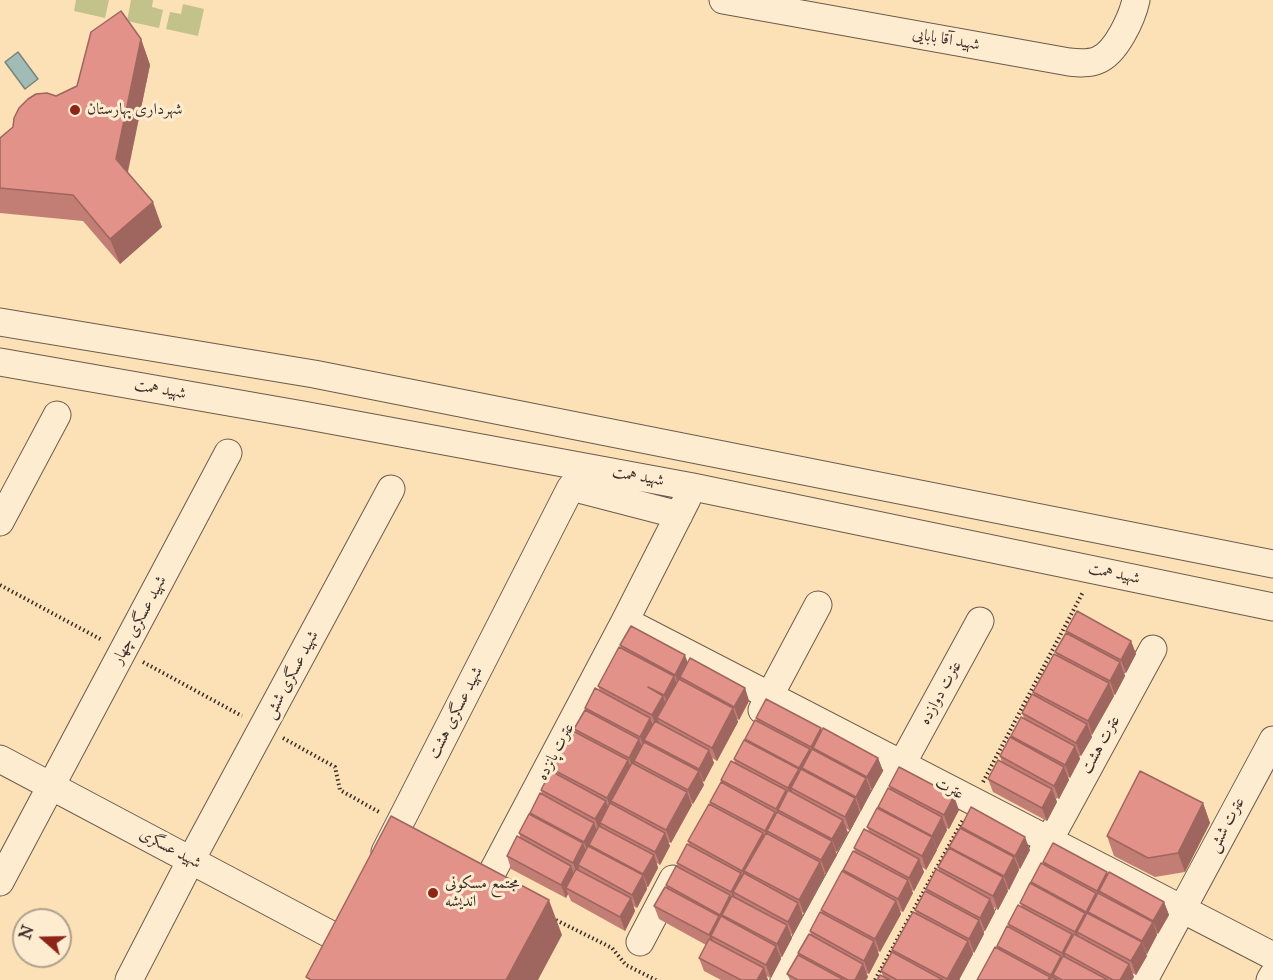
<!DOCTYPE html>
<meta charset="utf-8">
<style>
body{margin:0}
#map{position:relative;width:1273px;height:980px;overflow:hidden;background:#fce1b6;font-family:"IM FELL Great Primer",serif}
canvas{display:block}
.north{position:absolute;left:12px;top:908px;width:60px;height:60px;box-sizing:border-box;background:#fdecd0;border:2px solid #b0a08e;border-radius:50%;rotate:290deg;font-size:16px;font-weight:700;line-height:24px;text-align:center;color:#3c2e2a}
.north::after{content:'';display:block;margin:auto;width:21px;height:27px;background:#8f2418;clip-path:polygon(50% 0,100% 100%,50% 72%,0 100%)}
</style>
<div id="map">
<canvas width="1273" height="980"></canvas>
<div class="north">N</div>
</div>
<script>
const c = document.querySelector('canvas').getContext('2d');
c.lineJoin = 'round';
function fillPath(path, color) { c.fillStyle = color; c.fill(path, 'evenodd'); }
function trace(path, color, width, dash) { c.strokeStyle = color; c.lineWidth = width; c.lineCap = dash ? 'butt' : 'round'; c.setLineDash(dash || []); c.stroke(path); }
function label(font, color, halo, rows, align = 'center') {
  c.font = font + ' "IM FELL Great Primer",Amiri,serif'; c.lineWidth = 6; c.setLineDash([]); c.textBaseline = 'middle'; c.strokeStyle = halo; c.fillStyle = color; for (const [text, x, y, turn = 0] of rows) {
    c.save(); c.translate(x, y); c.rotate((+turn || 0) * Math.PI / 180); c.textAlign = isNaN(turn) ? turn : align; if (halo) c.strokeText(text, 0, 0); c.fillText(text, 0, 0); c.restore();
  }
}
fillPath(new Path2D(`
 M76,0H109L105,18L74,11Z
 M131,0H153L152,7L163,10L159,28L127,21Z
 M183,4L204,9L198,36L166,29L170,12L181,14Z`), '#c3c28b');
const water = new Path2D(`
 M18,52L38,79L25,89L5,62Z`);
fillPath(water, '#a1bcb5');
trace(water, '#79837d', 1.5);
const minor = new Path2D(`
 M723,0L1069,62C1079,63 1089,64 1098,60C1116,53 1132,18 1136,0
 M0,322L314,374L1273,564
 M0,362L303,415L693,487L1273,607
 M0,522L57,415
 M625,621L1273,956
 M762,710L818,605
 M0,759L339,939
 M385,852L571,487L679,515
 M0,882L228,453
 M486,884L625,621L687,499
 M640,942L673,879
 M129,980L191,860L391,489
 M784,980L980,621
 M973,980L1153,649
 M1144,980L1273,740
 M1270,980L1273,975`);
trace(minor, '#6c5b4d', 29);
trace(new Path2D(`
 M0,585L102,640
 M143,662L242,716
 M283,738L335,767L340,790L379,812
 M983,782L1083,592
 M552,918L612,948L626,965L656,980
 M875,980L963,820`), '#3c2e2a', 4, [1.5, 3]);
trace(minor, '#fdecd0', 27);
fillPath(new Path2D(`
 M141,39L150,65L128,172L162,227L120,264L83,221L0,213V138L13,127L56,96L77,86Z
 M1066,631L1131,641L1136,654L1126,673L1124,672L1125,676L1115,695L1113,694L1114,696L1092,735L1090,733L1092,737L1081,756L1079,755L1080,759L1070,778L1068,777L1069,780L1059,799L1055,797L1057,802L1047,821L993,792L988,779L1002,762L1000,756L1011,738V736L1024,718L1022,713L1035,696L1033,692L1057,655L1055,652L1068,634Z
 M620,645L688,662L745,688L749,701L739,720L737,719L738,722L717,761L712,758L714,763L704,782L702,781L704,785L693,804L690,802L692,805L671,843L668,842L670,846L660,865L657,863L658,868L648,887H647V889L637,908L633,906L635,911L625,931L571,901L568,894L566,898L511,869L507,856L521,839L519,833L530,815V813L542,795L541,790L553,772L552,769L576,732L574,729L586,711L585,708L600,691L598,686L621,648Z
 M756,718L822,730L878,758L883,771L872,790L870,789L871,791L861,811L859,810L860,812L850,831L846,828L848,833L837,852L835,851L837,855L826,874L824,873L825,875L804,914L802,912L803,916L793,935L790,934L792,938L782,957L780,956L781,959L771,978L766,976L768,980H721L704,971L699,958L706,945L659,919L654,906L666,888V885L678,868L677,863L689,845L688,841L711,805L710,802L722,783L721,780L735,763L734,759L746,740L745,739L757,721Z
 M889,786L959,810L949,829L946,828L947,830L937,849H936L937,850L926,870L922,867L924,872L914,891L911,890L913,893L903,912L900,911L901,914L880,952L878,951L879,955L869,974L866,973L868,977L866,980H790L787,974L799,956L798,953L811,936L810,931L822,913L821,910L844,873L843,870L855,852L854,848L869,831L867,827L878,809V807L890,789Z
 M1203,803L1210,823L1185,872L1155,877L1114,856L1107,836Z
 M961,827L1030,850L1020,869L1018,868L1019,870L1009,890L1007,889L1008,891L998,910L994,907L995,912L985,931L983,930L984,934L974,953L972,951L973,954L959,980H877L883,976L881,971L894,953L892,950L916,913L915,910L927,892L926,889L940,872L938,867L950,849L949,847L961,829Z
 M1043,862L1108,874L1164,902L1169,915L1158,934L1157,933V935L1147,954H1146L1147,956L1136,975L1132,973L1134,977L1132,980H977L998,949L997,946L1009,927L1008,924L1022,907L1020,903L1032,884L1031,882L1044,865Z`), '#c27e75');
fillPath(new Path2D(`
 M141,39L150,65L125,184L116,159Z
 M153,202L162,227L120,264L110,239Z
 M1131,641L1136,654L1126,673L1121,660Z
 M685,655L690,669L680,677L682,683L680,688L675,675Z
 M1120,662L1125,676L1115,695L1110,681Z
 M674,676L679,690L669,708L664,695Z
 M1109,683L1114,696L1092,735L1088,721Z
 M745,688L749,701L739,720L734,707Z
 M663,696L668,710L657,718L660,724L657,729L652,715Z
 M733,708L738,722L717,761L712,748Z
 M650,718L655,731L644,740L647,746L645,750L640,737Z
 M1087,724L1092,737L1081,756L1076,743Z
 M821,728L826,742L813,748L817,758L816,761L811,747Z
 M639,739L644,752L634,761L636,767L634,772L629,758Z
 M1075,746L1080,759L1070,778L1065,765Z
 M810,749L815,762L802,768L806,779L804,781L799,768Z
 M709,750L714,763L704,782L699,769Z
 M878,758L883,771L872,790L867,777Z
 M628,760L633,773L611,801L614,807L611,811L607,798Z
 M1064,767L1069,780L1059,799L1054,786Z
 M799,769L803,782L791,788L795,799L793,801L788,788Z
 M699,771L704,785L693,804L688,790Z
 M866,778L871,791L861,811L856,797Z
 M1052,789L1057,802L1047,821L1042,808Z
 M786,790L791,803L778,810L782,820L781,823L776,809Z
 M687,792L692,805L671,843L666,830Z
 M954,796L959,810L949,829L944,815Z
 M855,798L860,812L850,831L845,817Z
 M606,801L610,814L600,823L602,829L600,833L595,819Z
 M1203,803L1210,823L1185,872L1178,853Z
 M775,812L780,825L767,831L771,842L770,844L765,831Z
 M942,817L947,830L937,849L932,836Z
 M843,820L848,833L837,852L832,839Z
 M594,823L599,836L589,845L591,851L589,855L584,842Z
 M665,833L670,846L660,865L655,852Z
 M763,833L768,846L744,871L748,882L747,884L742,871Z
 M932,837L937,850L926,870L922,856Z
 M1025,837L1030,850L1020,869L1015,856Z
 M832,841L837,855L826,874L821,860Z
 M583,843L588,857L578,865L580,872L578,876L573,863Z
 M654,855L658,868L648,887L643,874Z
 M1014,857L1019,870L1009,890L1004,876Z
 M919,859L924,872L914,891L909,878Z
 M820,862L825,875L804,914L799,900Z
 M571,866L576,879L566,888L568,894L566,898L561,885Z
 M1107,872L1112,885L1099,891L1103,902L1102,905L1097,891Z
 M741,873L746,886L733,892L737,903L736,906L731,892Z
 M643,875L647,889L637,908L632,895Z
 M1003,877L1008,891L998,910L993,896Z
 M908,880L913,893L903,912L898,899Z
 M1096,893L1101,906L1088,912L1092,923L1090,925L1086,912Z
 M730,895L735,909L722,915L726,926L725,928L720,915Z
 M631,898L635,911L625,931L620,917Z
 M990,899L995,912L985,931L980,918Z
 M549,900L562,935L538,980H506Z
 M896,901L901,914L880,952L875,939Z
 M1164,902L1169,915L1158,934L1153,921Z
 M798,903L803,916L793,935L788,922Z
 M1085,913L1090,926L1077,932L1081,943L1080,945L1075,932Z
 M719,916L724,929L711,936L715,946L714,949L709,935Z
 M979,920L984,934L974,953L969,939Z
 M1153,922L1157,935L1147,954L1142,941Z
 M787,925L792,938L782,957L777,944Z
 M1072,934L1077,947L1064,953L1068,964L1067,967L1062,953Z
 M874,941L879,955L869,974L864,961Z
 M968,941L973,954L959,980H947Z
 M1142,942L1147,956L1136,975L1131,961Z
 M776,946L781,959L771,978L766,965Z
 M1061,956L1066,969L1053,975L1055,980H1053L1051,975Z
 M863,964L868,977L866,980H855Z
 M1129,964L1134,977L1132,980H1120Z
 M764,968L768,980H757Z`), '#9e665f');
const building = new Path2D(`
 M121,11L141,39L116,159L153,202L110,239L73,195L0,188V138L13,127L14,118L19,108L28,99L36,94L47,93L56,96L77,86L91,32Z
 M1077,611L1131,641L1121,660L1066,631Z
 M631,626L685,655L675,675L620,645Z
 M1066,633L1120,662L1110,681L1055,652Z
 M619,647L674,676L664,695L648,687L663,696L652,715L598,686Z
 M1054,654L1109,683L1088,721L1033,692Z
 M690,658L745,688L734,707L680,677Z
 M679,679L733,708L712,748L657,718Z
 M595,688L650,718L640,737L585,708Z
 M1032,694L1087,724L1076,743L1022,713Z
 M766,699L821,728L811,747L756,718Z
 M585,710L639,739L629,758L574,729Z
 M1021,717L1075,746L1065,765L1011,736Z
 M755,720L810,749L799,768L745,739Z
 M655,721L709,750L699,769L644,740Z
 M823,728L878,758L867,777L813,748Z
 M573,731L628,760L607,798L552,769Z
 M1010,737L1064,767L1054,786L1000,756Z
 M744,740L799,769L788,788L734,759Z
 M644,742L699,771L688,790L634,761Z
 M812,749L866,778L856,797L802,768Z
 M998,760L1052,789L1042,808L988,779Z
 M731,761L786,790L776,809L721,780Z
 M632,763L687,792L666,830L611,801Z
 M899,767L954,796L944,815L889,786Z
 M801,769L855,798L845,817L791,788Z
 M551,771L606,801L595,819L541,790Z
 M1140,771L1203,803L1178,853L1148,858L1107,836Z
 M721,782L775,812L765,831L710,802Z
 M888,788L942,817L932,836L878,807Z
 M788,790L843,820L832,839L778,810Z
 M540,793L594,823L584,842L530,813Z
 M610,803L665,833L655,852L600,823Z
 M709,804L763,833L742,871L688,841Z
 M971,807L1025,837L1015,856L961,827Z
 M877,808L932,837L922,856L867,827Z
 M777,812L832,841L821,860L767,831Z
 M529,814L583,843L573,863L519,833Z
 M391,816L549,900L506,980H311L306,977Z
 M599,826L654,855L643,874L589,845Z
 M960,828L1014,857L1004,876L949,847Z
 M864,829L919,859L909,878L854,848Z
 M766,833L820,862L799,900L744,871Z
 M517,836L571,866L561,885L507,856Z
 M1053,843L1107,872L1097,891L1043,862Z
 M687,844L741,873L731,892L677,863Z
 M588,846L643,875L632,895L578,865Z
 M949,848L1003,877L993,896L938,867Z
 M853,851L908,880L898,899L843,870Z
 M1041,863L1096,893L1086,912L1031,882Z
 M676,866L730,895L720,915L666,885Z
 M576,869L631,898L620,917L566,888Z
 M936,869L990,899L980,918L926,889Z
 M842,871L896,901L875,939L821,910Z
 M1109,872L1164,902L1153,921L1099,891Z
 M744,873L798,903L788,922L733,892Z
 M1030,883L1085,913L1075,932L1020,903Z
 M665,887L719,916L709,935L654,906Z
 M925,891L979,920L969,939L915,910Z
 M1098,893L1153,922L1142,941L1088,912Z
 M732,896L787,925L777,944L722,915Z
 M1018,905L1072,934L1062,953L1008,924Z
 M820,912L874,941L864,961L810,931Z
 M913,912L968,941L947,979L892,950Z
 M1087,913L1142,942L1131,961L1077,932Z
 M721,916L776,946L766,965L711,936Z
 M1007,926L1061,956L1051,975L997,946Z
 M809,934L863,964L855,980H848L798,953Z
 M1074,934L1129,964L1120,980H1113L1064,953Z
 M709,939L764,968L757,980H741L699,958Z
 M995,947L1050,977L1048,980H977Z
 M892,952L943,980H897L881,971Z
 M798,955L844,980H798L787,974Z
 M1063,956L1108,980H1062L1053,975Z
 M880,975L890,980H877Z
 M1052,977L1058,980H1050Z`);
fillPath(building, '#e29288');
trace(building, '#9e665f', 1.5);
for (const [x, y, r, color] of [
 [75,110,6,"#8f2418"],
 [433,893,6,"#8f2418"]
]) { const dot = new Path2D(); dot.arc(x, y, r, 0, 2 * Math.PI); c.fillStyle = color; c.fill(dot); trace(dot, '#fdecd0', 2); }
label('16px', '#3c2e2a', '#fdecd0', [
 ["شهید آقا بابایی",946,40,10],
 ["شهید همت",160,390,10],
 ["شهید همت",638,477,10],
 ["شهید همت",1114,574,12],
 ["شهید عسگری چهار",140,620,-62],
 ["شهید عسگری شش",292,675,-62],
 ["عترت دوازده",941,693,-61],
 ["شهید عسگری هشت",456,713,-63],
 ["عترت هشت",1101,745,-61],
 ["عترت پانزده",556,752,-62],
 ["عترت",949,789,27],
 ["عترت شش",1227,825,-62],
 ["شهید عسگری",170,849,28]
]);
label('16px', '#3c2e2a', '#fdecd0', [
 ["شهرداری بهارستان",87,110],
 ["مجتمع مسکونی",445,884],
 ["اندیشه",445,902]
], 'left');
</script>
